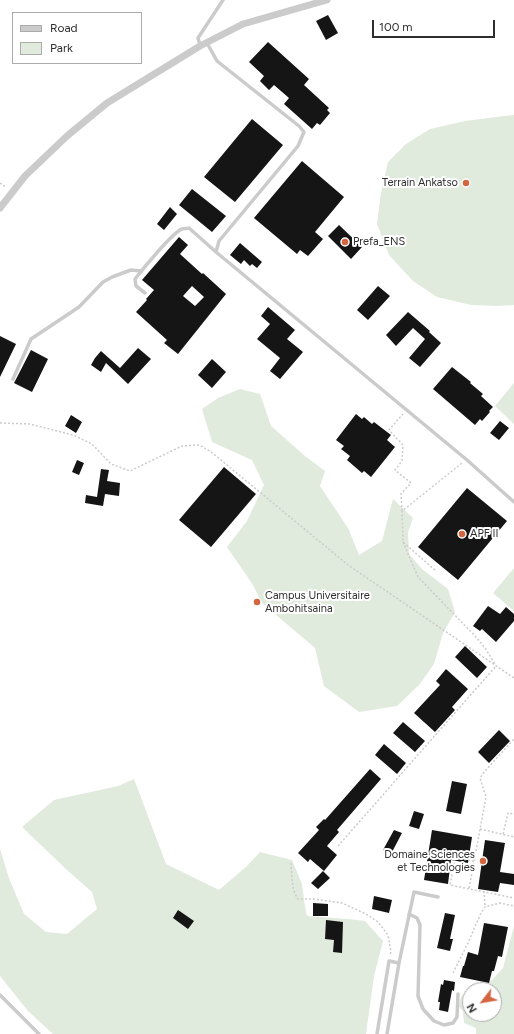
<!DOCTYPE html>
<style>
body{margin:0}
#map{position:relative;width:514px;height:1034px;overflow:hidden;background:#fff;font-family:Figtree,sans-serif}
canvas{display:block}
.legend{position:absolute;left:12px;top:12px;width:130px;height:52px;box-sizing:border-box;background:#fff;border:1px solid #ababab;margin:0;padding:5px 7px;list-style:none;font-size:12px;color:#2e2e2e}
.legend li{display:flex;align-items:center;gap:8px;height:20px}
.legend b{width:20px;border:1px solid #ababab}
.north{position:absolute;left:462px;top:982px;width:40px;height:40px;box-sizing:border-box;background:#fff;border:1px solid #ababab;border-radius:50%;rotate:239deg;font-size:11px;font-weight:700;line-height:16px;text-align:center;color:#2e2e2e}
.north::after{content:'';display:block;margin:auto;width:14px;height:18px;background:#d46541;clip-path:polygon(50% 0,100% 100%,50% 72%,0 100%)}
.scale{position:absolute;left:372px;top:20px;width:123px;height:18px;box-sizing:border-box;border:2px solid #2e2e2e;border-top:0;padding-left:5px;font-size:12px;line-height:14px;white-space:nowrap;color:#2e2e2e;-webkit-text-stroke:3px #fff;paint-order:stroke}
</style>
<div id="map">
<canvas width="514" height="1034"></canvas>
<ul class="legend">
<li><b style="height:5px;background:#cbcbcb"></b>Road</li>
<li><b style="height:11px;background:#e0eadd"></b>Park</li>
</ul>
<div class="north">N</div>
<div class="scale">100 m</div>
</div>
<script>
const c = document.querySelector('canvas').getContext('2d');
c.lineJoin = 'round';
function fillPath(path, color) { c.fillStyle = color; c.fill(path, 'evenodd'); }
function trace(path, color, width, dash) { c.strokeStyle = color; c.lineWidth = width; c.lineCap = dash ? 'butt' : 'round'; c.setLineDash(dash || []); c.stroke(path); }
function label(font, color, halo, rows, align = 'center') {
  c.font = font + ' Figtree,sans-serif'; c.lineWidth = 4; c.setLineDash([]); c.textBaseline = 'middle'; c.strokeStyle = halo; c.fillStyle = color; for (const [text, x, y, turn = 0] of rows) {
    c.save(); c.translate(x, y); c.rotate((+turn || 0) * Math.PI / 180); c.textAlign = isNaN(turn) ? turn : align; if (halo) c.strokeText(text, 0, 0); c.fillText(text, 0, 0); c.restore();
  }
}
fillPath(new Path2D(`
 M514,115V305L497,306L471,305L437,297L413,281L389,255L377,224L381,193L388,162L406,144L430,129L465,121L504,116Z
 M514,383V424L495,406Z
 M240,389L260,394L271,426L305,456L325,471L320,486L348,528L359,555L382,541L393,499L413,518L408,532L409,554L422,569L448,589L455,612L443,633L434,664L420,684L397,706L359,712L324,686L315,648L262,603L253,585L227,547L247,521L264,485L252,460L212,442L202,409L218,398Z
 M514,568V611L493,593Z
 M134,779L166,864L219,890L247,866L260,852L292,860L302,884L305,907L307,916L348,919L365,921L383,941L374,976L366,1034H53L28,1011L0,976V849L9,878L24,914L46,932L67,934L97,909L92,892L67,870L22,827L54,800L118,786Z
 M514,926V1034H476V1028L464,1023L463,1011L459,1007C460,998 461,994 470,990V1014H494V990H470L492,980L503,968Z`), '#e0eadd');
fillPath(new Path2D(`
 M328,15L338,33L326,40L316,21Z
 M268,42L309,79L304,85L329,108L327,110L330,113L320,125L317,123L312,129L284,104L289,98L274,85L269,90L260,81L264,76L249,62Z
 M252,119L283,145L235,202L204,177Z
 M302,161L344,197L315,232L323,239L308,256L300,250L297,254L254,218Z
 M192,189L226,216L212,232L179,205Z
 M170,207L177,214L164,230L157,224Z
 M339,225L362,247L351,259L328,236Z
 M179,237L188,245L180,254L202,274L203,273L226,294L178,354L164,343L167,340L136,312L147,300L146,299L154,290L142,280ZM192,286L204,297L195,306L183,296Z
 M240,243L262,262L257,268L252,264L250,266L244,260L241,264L230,255Z
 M378,286L390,296L368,320L357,310Z
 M268,307L295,330L287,339L303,352L280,379L270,371L280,358L257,339L270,324L261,316Z
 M408,312L430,331L429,332L441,343L420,367L409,358L425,339L413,328L396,346L386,335Z
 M0,336L16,344L0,377Z
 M138,348L151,359L128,384L106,363L101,372L91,365L95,358L101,351L120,368Z
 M31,350L48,359L32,392L14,383Z
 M212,359L226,372L212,388L198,375Z
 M452,367L471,382L470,383L483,394L481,396L493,407L489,411L490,412L482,421L480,419L475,425L433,389Z
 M356,414L362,419L364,417L372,424L374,422L391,435L387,440L395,447L371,477L364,471L362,473L347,460L350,456L341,449L344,446L336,440Z
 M71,415L82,422L76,433L65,426Z
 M500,421L509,428L499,440L490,433Z
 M77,460L84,463L79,475L72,472Z
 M224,467L256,494L211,547L179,520Z
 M101,469L109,470L107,481L120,483L119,496L105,494L103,506L85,503L86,495L97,497Z
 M467,488L507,521L458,580L418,547Z
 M488,606L500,614L506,607L514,614V621L496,642L482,629L480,631L473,626Z
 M465,646L487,667L477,678L455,657Z
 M446,669L468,689L452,707L455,710L435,732L414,713L440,685L436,681Z
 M403,722L425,741L415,752L393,733Z
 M499,730L510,741L489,763L478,752Z
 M384,744L406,763L397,774L375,755Z
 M370,769L381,779L337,830L339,832L327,846L337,855L324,871L310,859L308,862L298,853L319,830L316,827L324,819L325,820Z
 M452,781L467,784L461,814L446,811Z
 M414,811L424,814L419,829L409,826Z
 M394,830L402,833L391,854L383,850Z
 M432,830L472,837L468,863L451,860L448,884L424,880Z
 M485,840L505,843L500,872L514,874V885L500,883L498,892L478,889Z
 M323,871L330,878L318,889L311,883Z
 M374,896L392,900L389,913L372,909Z
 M313,903L328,904V916H313Z
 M178,910L194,921L188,929L173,918Z
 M445,913L455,915L450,939H453L450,951L437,948Z
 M326,920L343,922L342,953L333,952L334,940L325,939Z
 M484,923L508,927L502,957L498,956L494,971H492L489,983L460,977L463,966H464L468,952L478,955Z
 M444,980L455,982L454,991L452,990L448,1012L439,1010L440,1002H438L441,984L443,985Z`), '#151515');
trace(new Path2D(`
 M0,183L6,187
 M0,423L30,424L73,435L92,444L111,464L130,471L182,446L199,445L210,451L348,565L514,678
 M402,511L401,494L411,483L395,470L402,461L403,445L389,430L403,414
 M403,542L418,577L475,636L485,648L495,664
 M435,570L403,542L402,511L462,463
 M480,829L514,837
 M503,834L508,813L514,814
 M338,846L496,666
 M476,851L486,797L480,778L485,771L514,739
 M474,861L455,858L450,885L514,898
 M291,863C292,875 291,889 298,899H314L342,903L366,914L378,922L388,935L391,952L390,955
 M469,888L475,858
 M484,891L485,907
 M453,973L468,943L481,913L485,907L500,903L514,906`), '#cbcbcb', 1.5, [2, 2]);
trace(new Path2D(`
 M207,43L217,61L299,126L304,132L298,146L219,241L216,252
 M200,45L198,38L223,0
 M145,293L136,286L135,279C142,270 173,232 182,229C184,228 187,229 189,228L216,252L467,460L514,502
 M13,379L31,339L79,307L103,282L112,277L131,270L141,271
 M409,914L417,918L420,925L418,996L423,1009L434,1021L444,1025L453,1023L457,1017L458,994
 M0,995L39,1034
 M377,1034L389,961L399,963
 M387,1034L399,963L414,892L438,897`), '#cbcbcb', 3.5);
trace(new Path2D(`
 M0,208L25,176L67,136L107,103L200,46L243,24L327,0`), '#cbcbcb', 7);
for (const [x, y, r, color] of [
 [466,183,4,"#d46541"],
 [345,242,4,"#d46541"],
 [462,534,4,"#d46541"],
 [257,602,4,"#d46541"],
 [483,861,4,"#d46541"]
]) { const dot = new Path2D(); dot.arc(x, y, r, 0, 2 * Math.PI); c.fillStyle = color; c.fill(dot); trace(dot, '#fff', 1.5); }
label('11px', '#2e2e2e', '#fff', [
 ["Terrain Ankatso",458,183,"right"],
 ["Prefa_ENS",353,242],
 ["APF II",470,534],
 ["Campus Universitaire",265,596],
 ["Ambohitsaina",265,609],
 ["Domaine Sciences",475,855,"right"],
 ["et Technologies",475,868,"right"]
], 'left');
</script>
